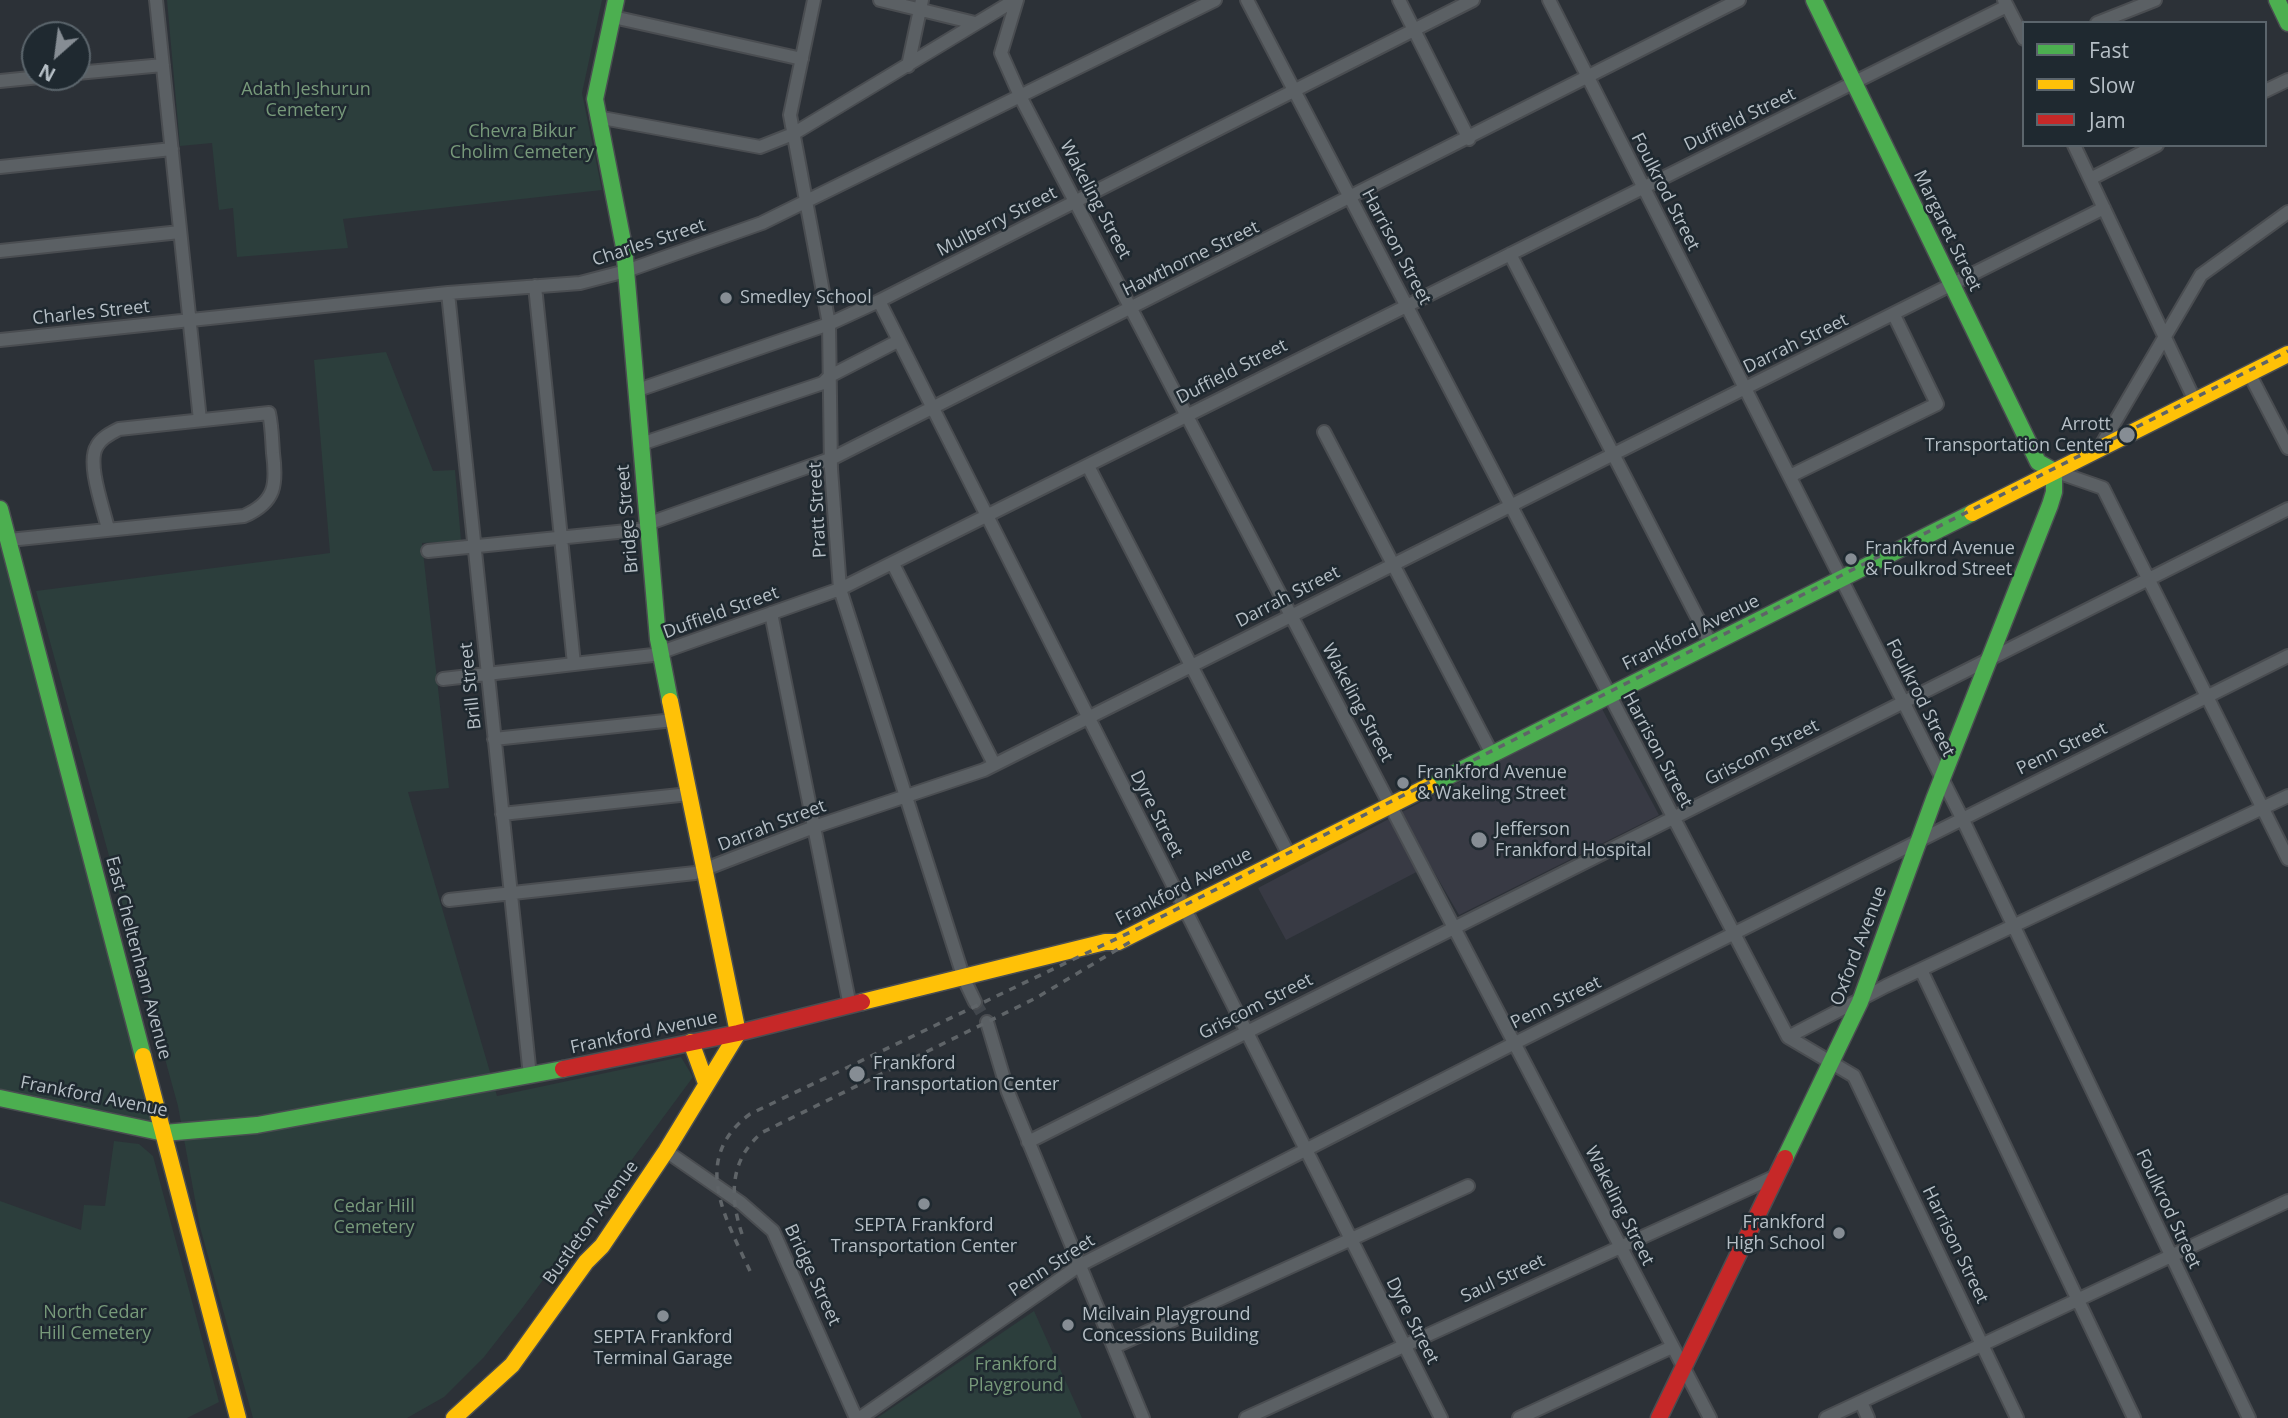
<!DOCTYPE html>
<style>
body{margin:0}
#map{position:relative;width:2288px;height:1418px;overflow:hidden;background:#2c3137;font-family:"Open Sans",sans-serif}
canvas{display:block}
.legend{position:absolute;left:2022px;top:21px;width:245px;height:126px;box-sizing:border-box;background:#1f2930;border:2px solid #5b656c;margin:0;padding:9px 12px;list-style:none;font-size:21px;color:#b6bfc6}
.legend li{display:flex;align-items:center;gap:14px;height:35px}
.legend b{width:35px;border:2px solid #5b656c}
.north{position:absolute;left:21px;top:21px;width:70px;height:70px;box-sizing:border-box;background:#1f2930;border:2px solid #5b656c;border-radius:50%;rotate:208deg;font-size:19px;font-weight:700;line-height:28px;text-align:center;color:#b6bfc6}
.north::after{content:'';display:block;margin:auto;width:24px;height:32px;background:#868d94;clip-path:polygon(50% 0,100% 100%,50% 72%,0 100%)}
</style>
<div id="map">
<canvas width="2288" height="1418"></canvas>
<ul class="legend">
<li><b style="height:9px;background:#4caf50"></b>Fast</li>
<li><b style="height:9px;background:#ffc107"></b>Slow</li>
<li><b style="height:9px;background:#c62828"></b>Jam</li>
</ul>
<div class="north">N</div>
</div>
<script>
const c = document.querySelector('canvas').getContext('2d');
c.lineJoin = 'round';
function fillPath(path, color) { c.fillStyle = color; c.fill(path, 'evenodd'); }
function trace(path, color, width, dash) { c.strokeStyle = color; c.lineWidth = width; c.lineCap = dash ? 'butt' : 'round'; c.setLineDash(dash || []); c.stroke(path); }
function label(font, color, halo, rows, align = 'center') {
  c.font = font + ' "Open Sans",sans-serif'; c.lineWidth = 5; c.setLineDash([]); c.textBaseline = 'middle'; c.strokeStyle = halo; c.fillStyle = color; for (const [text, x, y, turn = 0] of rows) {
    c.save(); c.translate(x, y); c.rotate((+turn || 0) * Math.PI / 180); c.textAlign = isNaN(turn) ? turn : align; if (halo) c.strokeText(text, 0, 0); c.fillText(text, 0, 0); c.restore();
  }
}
fillPath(new Path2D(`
 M1601,707L1659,815L1459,915L1430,865L1286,940L1258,888Z`), '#383a44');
fillPath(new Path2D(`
 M167,0H602L582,93L602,190L343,219L348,248L237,257L233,208L219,210L212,143L180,146Z
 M386,352L433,471L455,470L461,541L422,543L449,788L408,792L497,1096L681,1057L693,1077L523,1307L484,1357L444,1397L407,1418H253L200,1227L178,1106L36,591L330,553L314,360Z
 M0,509L164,1133L0,1098Z
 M114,1141L139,1144L153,1156L219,1402L187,1418H0V1201L81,1230L84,1205L105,1206Z
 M1034,1311L1082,1418H877Z`), '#2c3e3c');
trace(new Path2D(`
 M975,1002L987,1022`), '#41464c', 12, [12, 6]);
const street = new Path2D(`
 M156,0L200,420
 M814,0L790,115L829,324L831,469L840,589L964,979L975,1002
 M880,0L975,23
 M1017,0L1001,53L1021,98L1710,1418
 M1247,0L1788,1037L1854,1076L2017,1418
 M1399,0L1469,139
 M1549,0L1962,818L2249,1418
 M2004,0L2024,39
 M613,17L802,59
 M2097,23L2155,0
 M908,66L922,0
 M77,73L163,65
 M0,81L40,77
 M2265,91L2288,80
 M597,117L760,147L793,134L1015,0
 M2074,145L2195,401
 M0,167L172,149
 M2090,179L2157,145
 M0,251L180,232
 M1510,254L1711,644
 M535,286L574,664
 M448,293L530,1076
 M879,301L1441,1418
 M0,340L448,293L580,283L626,271L762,223L1215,0
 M2249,373L2288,448
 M638,390L829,324L879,301L1473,0
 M1324,432L1492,754
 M641,444L823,383L830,376L898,341
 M2099,449L2201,275L2288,212
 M1088,466L1289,855
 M2054,471L2103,488L2288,859
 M1790,476L1937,404L1894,315
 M647,524L833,458L1739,0
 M9,540L244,516C276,502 277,484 273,453C272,440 272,426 269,413L119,429C111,433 101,438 97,446C86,463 104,510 108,529
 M428,551L647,529
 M893,564L994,764
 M771,613L850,1006
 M443,679L653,655L840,589L2007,6
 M494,739L674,720
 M502,814L689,794
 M449,900L695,873L814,827L984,770L2104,208
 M1922,972L2134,1418
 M987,1022L1008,1092L1143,1418
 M1788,1037L1886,986L2288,796
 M1028,1142L2288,509
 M666,1151L741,1203L773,1231L856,1418
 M1114,1347L1468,1186
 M1861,1402L1868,1418
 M860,1418L1080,1265L1505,1048L2288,656
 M1246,1418L1776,1176
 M1519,1418L1672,1347
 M1826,1418L2288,1201`);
const fast = new Path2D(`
 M616,0L595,99L624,247L658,639L670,701
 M1814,0L2038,462L2054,471
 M2277,0L2288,23
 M0,509L143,1056
 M1429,786L1972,513
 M0,1098L164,1133L257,1125L563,1069
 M1785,1158L1860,1002L1934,799L2050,505L2054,492V471`);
const slow = new Path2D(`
 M1972,513L2288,354
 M670,701L738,1033
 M862,1002L1105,942H1118L1429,786
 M691,1042L706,1083
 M143,1056L238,1418
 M454,1418L512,1365L586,1262L602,1246L666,1151L738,1033`);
const jam = new Path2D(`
 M563,1069L738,1033L862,1002
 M1659,1418L1785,1158`);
trace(street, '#4a4d51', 16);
trace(fast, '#4a4d51', 19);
trace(slow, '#4a4d51', 19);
trace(jam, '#4a4d51', 19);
trace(street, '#5b6064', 12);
trace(fast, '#4caf50', 16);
trace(slow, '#ffc107', 16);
trace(jam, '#c62828', 16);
trace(new Path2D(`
 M742,1234C729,1196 730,1158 763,1132L1036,998L1135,939
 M750,1271C725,1217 690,1159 750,1114L1141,927L2288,351`), '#5f6468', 3.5, [7, 7]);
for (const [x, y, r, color] of [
 [726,298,7,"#868d94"],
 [2127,435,9,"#868d94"],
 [1851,559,7,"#868d94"],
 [1403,783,7,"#868d94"],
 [1479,840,9,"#868d94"],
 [857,1074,9,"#868d94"],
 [924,1204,7,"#868d94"],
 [1839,1233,7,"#868d94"],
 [663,1316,7,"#868d94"],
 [1068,1325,7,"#868d94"]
]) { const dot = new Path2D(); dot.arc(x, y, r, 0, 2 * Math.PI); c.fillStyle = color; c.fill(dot); trace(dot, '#1f2930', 2.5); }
label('18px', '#77997a', '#1f2930', [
 ["Adath Jeshurun",306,90],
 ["Cemetery",306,111],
 ["Chevra Bikur",522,132],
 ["Cholim Cemetery",522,153],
 ["Cedar Hill",374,1207],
 ["Cemetery",374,1228],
 ["North Cedar",95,1313],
 ["Hill Cemetery",95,1334],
 ["Frankford",1016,1365],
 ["Playground",1016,1386]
]);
label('18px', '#b6bfc6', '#1f2930', [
 ["Duffield Street",1740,120,-26],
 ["Foulkrod Street",1665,192,63],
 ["Wakeling Street",1095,200,62],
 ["Mulberry Street",997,222,-27],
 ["Margaret Street",1947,231,64],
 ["Charles Street",649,243,-18],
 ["Harrison Street",1396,247,62],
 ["Hawthorne Street",1191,259,-26],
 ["Charles Street",91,313,-6],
 ["Darrah Street",1796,344,-26],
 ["Duffield Street",1232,372,-27],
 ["Pratt Street",818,510,-93],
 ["Bridge Street",628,519,-95],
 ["Darrah Street",1288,597,-27],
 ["Duffield Street",721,613,-20],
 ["Frankford Avenue",1691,633,-26],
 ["Brill Street",471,686,-96],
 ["Foulkrod Street",1920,698,63],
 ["Wakeling Street",1357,703,62],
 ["Penn Street",2062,749,-26],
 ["Harrison Street",1657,750,62],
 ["Griscom Street",1762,753,-27],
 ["Dyre Street",1156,814,63],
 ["Darrah Street",772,826,-21],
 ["Frankford Avenue",1184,887,-27],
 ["Oxford Avenue",1859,946,-69],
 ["East Cheltenham Avenue",138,958,75],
 ["Penn Street",1556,1003,-26],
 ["Griscom Street",1256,1007,-27],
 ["Frankford Avenue",644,1033,-12],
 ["Frankford Avenue",94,1097,11],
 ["Wakeling Street",1619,1206,63],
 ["Foulkrod Street",2168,1209,65],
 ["Bustleton Avenue",591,1223,-54],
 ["Harrison Street",1955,1245,64],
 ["Penn Street",1052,1266,-33],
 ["Bridge Street",812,1275,65],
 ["Saul Street",1503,1279,-25],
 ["Dyre Street",1412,1321,63]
]);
label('18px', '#b6bfc6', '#1f2930', [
 ["Smedley School",740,298],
 ["Arrott",2111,425,"right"],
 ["Transportation Center",2111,446,"right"],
 ["Frankford Avenue",1865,549],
 ["& Foulkrod Street",1865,570],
 ["Frankford Avenue",1417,773],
 ["& Wakeling Street",1417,794],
 ["Jefferson",1495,830],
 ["Frankford Hospital",1495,851],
 ["Frankford",873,1064],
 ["Transportation Center",873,1085],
 ["Frankford",1825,1223,"right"],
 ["High School",1825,1244,"right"],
 ["SEPTA Frankford",924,1226,"center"],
 ["Transportation Center",924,1247,"center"],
 ["Mcilvain Playground",1082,1315],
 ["Concessions Building",1082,1336],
 ["SEPTA Frankford",663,1338,"center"],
 ["Terminal Garage",663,1359,"center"]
], 'left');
</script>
